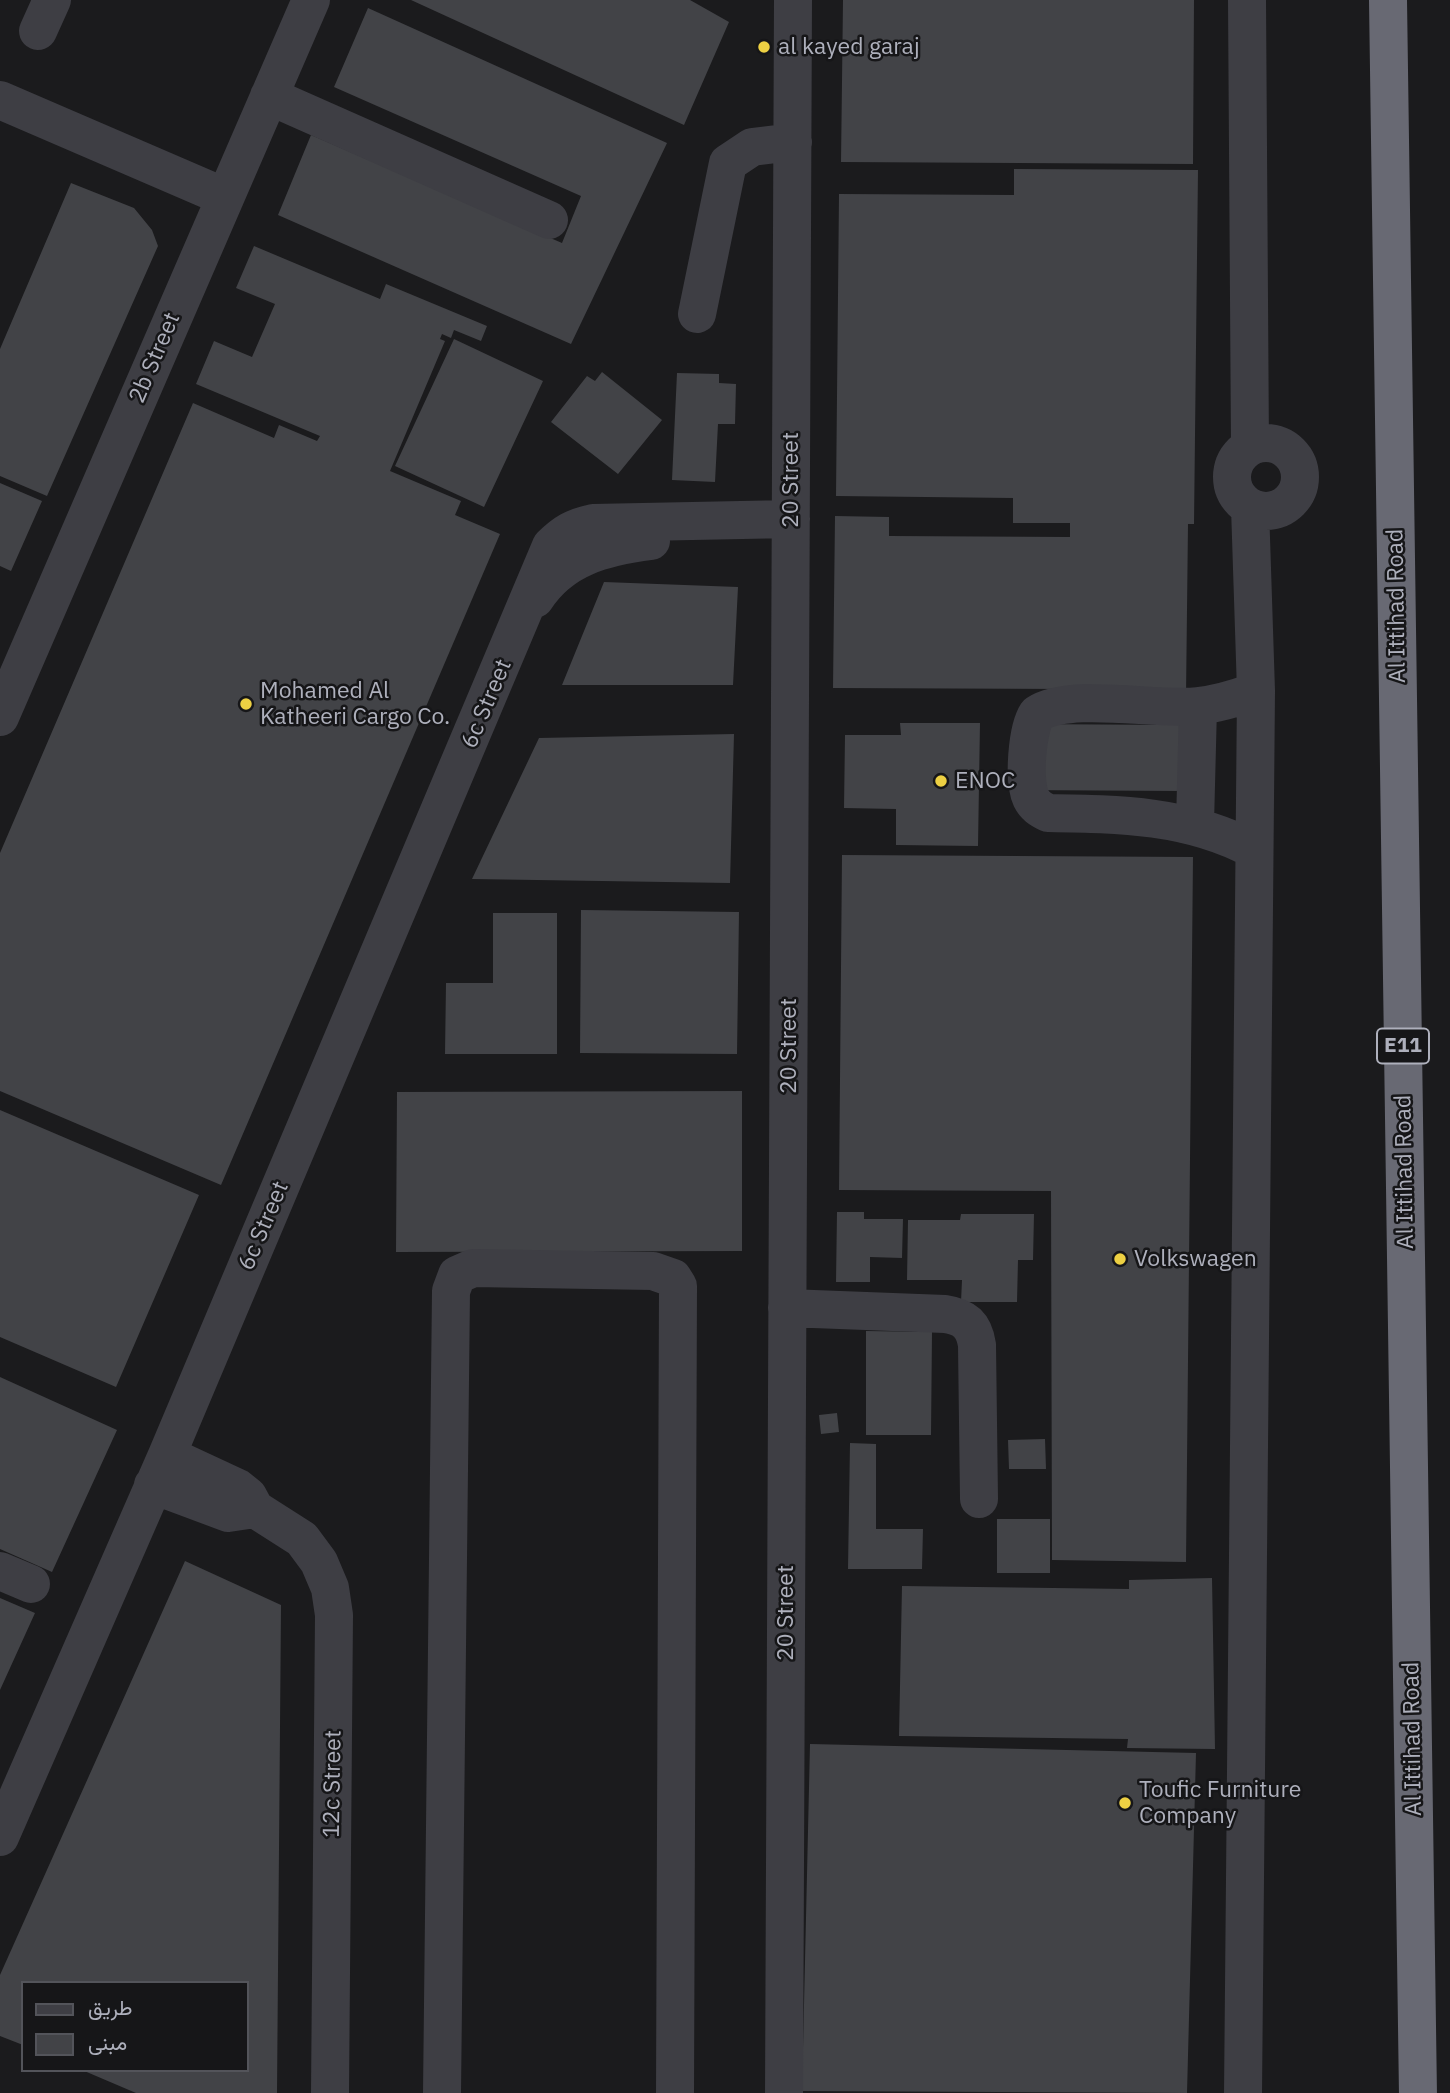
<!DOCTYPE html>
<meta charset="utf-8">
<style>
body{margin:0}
#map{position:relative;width:1450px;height:2093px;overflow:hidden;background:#1b1b1d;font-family:"IBM Plex Sans",Vazirmatn,sans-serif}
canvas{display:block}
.legend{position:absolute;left:21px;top:1981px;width:228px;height:91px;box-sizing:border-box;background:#161618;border:2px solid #53545a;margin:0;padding:9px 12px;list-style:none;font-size:21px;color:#aeb0bc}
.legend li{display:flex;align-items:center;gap:14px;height:35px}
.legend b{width:35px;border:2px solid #53545a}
</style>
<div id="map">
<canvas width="1450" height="2093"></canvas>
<ul class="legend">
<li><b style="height:9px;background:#3e3e44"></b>طريق</li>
<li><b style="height:19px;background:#424347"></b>مبنى</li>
</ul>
</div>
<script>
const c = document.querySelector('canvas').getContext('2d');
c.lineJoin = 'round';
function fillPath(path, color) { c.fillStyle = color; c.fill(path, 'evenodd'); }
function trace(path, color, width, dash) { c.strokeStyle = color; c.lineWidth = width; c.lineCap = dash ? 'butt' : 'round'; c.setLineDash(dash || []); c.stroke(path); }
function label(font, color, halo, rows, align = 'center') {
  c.font = font + ' "IBM Plex Sans",sans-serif'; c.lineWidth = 5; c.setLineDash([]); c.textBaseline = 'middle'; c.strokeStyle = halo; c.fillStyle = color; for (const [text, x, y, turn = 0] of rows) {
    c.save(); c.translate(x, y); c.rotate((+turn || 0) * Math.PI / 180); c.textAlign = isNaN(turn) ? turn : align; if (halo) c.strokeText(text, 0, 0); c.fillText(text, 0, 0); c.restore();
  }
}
fillPath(new Path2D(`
 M411,0H690L729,22L684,125Z
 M843,0H1194L1193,164L841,162Z
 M368,8L667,143L571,344L278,215L311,135L562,243L581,196L334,87Z
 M1014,169L1198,170L1194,524H1188L1186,696L1068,689L833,688L835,516L889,517V536L1070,537V523H1013V498L836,496L839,194L1014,195Z
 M71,183L134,208L152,230L158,246L47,496L0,476V349Z
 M254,246L380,299L386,284L487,326L481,341L454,330L451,338L442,334L440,339L445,341L390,471L461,501L455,515L500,534L221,1185L0,1091V853L193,403L274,438L279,425L317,441L320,436L196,384L214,341L252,357L275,304L236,288Z
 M454,339L543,381L484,507L395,466Z
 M602,372L662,420L618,474L551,422L587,376L595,381Z
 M677,373L719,374V383L736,384L735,424H718L715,482L672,480Z
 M0,483L42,501L11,571L0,566Z
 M604,582L738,587L733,685H562Z
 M900,723H980L978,846L896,845V809L844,808L845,735H901Z
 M1017,724L1183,725L1182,791L1016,790Z
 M734,734L730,883L472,879L539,738Z
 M842,855L1193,857L1186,1562L1052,1560L1051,1191L839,1190Z
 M581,910L739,912L737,1054L580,1053Z
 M493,913H557V1054H445L446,983H493Z
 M742,1091V1251L396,1252L397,1092Z
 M0,1110L199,1195L116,1387L0,1337Z
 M837,1212H864V1219H903L902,1258L870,1257V1282H836Z
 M961,1214H1034L1033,1260H1018L1017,1302H961L962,1280H907L908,1220H960Z
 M866,1331L932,1332L931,1435H866Z
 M0,1377L117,1430L52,1572L0,1549Z
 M837,1413L839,1432L821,1434L819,1415Z
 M1045,1439L1046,1469H1009L1008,1440Z
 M850,1443L876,1444V1529H923L922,1569H848Z
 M997,1519H1050V1573H997Z
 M185,1561L281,1605L277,2093H136L82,2070H247V1983H23V2045L0,2036V1975Z
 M1212,1578L1215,1749L1127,1748L1128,1739L899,1736L902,1586L1129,1589V1580Z
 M0,1598L35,1613L0,1690Z
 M810,1744L1196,1753L1187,2093L802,2091Z`), '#424347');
trace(new Path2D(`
 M1247,0L1250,447
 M38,31L52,0
 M269,96L549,220
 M0,100L225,197
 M697,314L728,163L752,147L793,142
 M1232 477a34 34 0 1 1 68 0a34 34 0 1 1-68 0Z
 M535,599C562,557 605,547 651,541
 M0,717L311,0
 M1195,824L1198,707
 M1254,850C1190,815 1119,814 1048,813C1040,809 1035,806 1031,798C1023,781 1027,729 1037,714C1071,692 1156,711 1198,706C1218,704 1237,698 1256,691
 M787,1308L945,1314C965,1317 974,1325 977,1345L979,1499
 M167,1455L238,1488L248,1496L255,1509L302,1539L319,1562L330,1588L334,1615L330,2093
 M153,1485L228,1513L255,1509
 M0,1571L31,1584
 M0,1837L167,1455L551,546C564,533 574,527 593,523L791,519
 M442,2093L451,1291L457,1275L473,1268L653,1271L673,1278L678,1286L675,2093
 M784,2093L793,0
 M1243,2093L1256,691L1250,507`), '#3e3e44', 38);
trace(new Path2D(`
 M1388,0L1418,2093`), '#686973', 38);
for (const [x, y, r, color] of [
 [764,47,7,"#edd043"],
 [246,704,7,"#edd043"],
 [941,781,7,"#edd043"],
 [1120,1259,7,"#edd043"],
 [1125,1803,7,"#edd043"]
]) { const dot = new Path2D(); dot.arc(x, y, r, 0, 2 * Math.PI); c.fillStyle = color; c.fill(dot); trace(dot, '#161618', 2.5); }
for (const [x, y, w] of [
 [1403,1046,52]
]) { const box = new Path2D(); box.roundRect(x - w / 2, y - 17.5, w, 35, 5); c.fillStyle = '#161618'; c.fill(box); trace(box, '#aeb0bc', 2); }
label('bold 21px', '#aeb0bc', null, [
 ["E11",1403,1046]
]);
label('23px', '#aeb0bc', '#161618', [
 ["al kayed garaj",778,47],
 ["Mohamed Al",260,691],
 ["Katheeri Cargo Co.",260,717],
 ["ENOC",955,781],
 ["Volkswagen",1134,1259],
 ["Toufic Furniture",1139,1790],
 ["Company",1139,1816]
], 'left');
label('23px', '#aeb0bc', '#161618', [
 ["2b Street",155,358,-67],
 ["20 Street",791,480,-90],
 ["Al Ittihad Road",1397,606,-91],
 ["6c Street",487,704,-67],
 ["20 Street",789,1046,-90],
 ["Al Ittihad Road",1405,1172,-91],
 ["6c Street",264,1226,-67],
 ["20 Street",786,1613,-90],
 ["Al Ittihad Road",1413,1739,-91],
 ["12c Street",333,1784,-89]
]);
</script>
